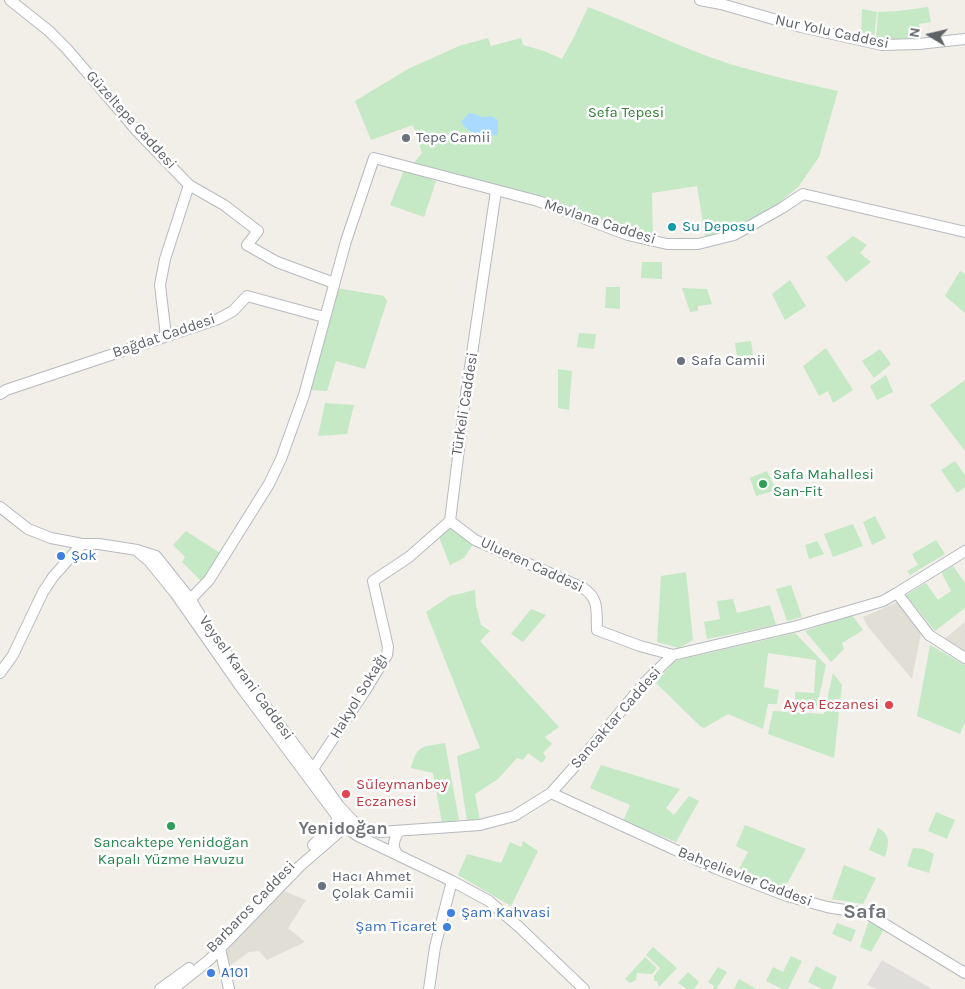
<!DOCTYPE html>
<meta charset="utf-8">
<style>
body{margin:0}
#map{position:relative;width:965px;height:989px;overflow:hidden;background:#f1efe8;font-family:Karla,sans-serif}
canvas{display:block}
.north{position:absolute;left:905px;top:10px;width:50px;height:50px;-webkit-text-stroke:4px #fff;paint-order:stroke;rotate:279deg;font-size:14px;font-weight:700;line-height:20px;text-align:center;color:#5f6368}
.north::after{content:'';display:block;margin:auto;width:18px;height:22px;background:#5f6368;clip-path:polygon(50% 0,100% 100%,50% 72%,0 100%)}
</style>
<div id="map">
<canvas width="965" height="989"></canvas>
<div class="north">N</div>
</div>
<script>
const c = document.querySelector('canvas').getContext('2d');
c.lineJoin = 'round';
function fillPath(path, color) { c.fillStyle = color; c.fill(path, 'evenodd'); }
function trace(path, color, width, dash) { c.strokeStyle = color; c.lineWidth = width; c.lineCap = dash ? 'butt' : 'round'; c.setLineDash(dash || []); c.stroke(path); }
function label(font, color, halo, rows, align = 'center') {
  c.font = font + ' Karla,sans-serif'; c.lineWidth = 5; c.setLineDash([]); c.textBaseline = 'middle'; c.strokeStyle = halo; c.fillStyle = color; for (const [text, x, y, turn = 0] of rows) {
    c.save(); c.translate(x, y); c.rotate((+turn || 0) * Math.PI / 180); c.textAlign = isNaN(turn) ? turn : align; if (halo) c.strokeText(text, 0, 0); c.fillText(text, 0, 0); c.restore();
  }
}
fillPath(new Path2D(`
 M882,960L932,989H877L867,985Z`), '#e0deda');
fillPath(new Path2D(`
 M898,602L919,628L921,633L912,679L868,627L863,617Z
 M965,622V656L941,642Z
 M284,891L306,900L288,928L305,942L267,960L259,951L249,952L227,968L224,951Z`), '#e1ded6');
fillPath(new Path2D(`
 M588,7C636,25 681,48 730,64C766,75 802,83 838,91L819,157L799,186L770,211L724,234L706,241L697,186L652,193L653,239L412,165L422,153L413,125L371,140L355,101L408,69L459,46L488,38L491,46L521,38L523,45L544,51L562,59L574,37Z
 M928,7L931,22L919,24L921,39L902,42L876,38L878,12L898,11Z
 M862,9L877,12L874,38L861,35Z
 M404,170L436,181L424,217L390,205Z
 M853,236L867,245L860,253L871,262L846,282L826,257Z
 M642,262H662V279L641,278Z
 M960,271L965,274V313L945,296Z
 M790,280L806,306L785,320L772,294Z
 M606,287H620V309L605,308Z
 M336,288L384,296L387,301L365,369L336,361L327,391L311,390Z
 M682,288L707,289L712,304L698,306V311L690,312Z
 M579,333L596,334L594,349L577,347Z
 M751,341L753,355L737,357L735,343Z
 M826,348L853,390L833,403L828,391L819,396L803,366Z
 M880,349L891,364L874,378L862,361Z
 M558,369L572,371L569,410L558,408Z
 M886,375L893,392L877,400L870,386Z
 M965,380V451L930,405Z
 M325,403L354,405L347,434L318,436Z
 M955,461L965,475V487L957,493L941,470Z
 M767,471L776,490L756,496L750,478Z
 M875,516L886,538L872,545L863,522Z
 M853,524L863,546L833,557L824,534Z
 M451,526L474,543L464,558L450,565L439,537Z
 M186,531L220,553L202,582L182,562L185,557L173,545Z
 M936,540L945,554L910,575L907,571L918,565L912,554Z
 M817,541L824,554L809,559L805,545Z
 M953,566L965,583V608L935,631L906,595L926,583L938,600L951,591L941,572Z
 M686,572L693,640L679,648L657,642L661,576Z
 M791,585L802,617L787,621L776,589Z
 M475,590L476,605L481,625L490,631L480,641L559,727L545,737L552,744L543,753L546,757L542,763L528,753L523,760L517,758L498,779L475,794L480,821H467L457,756L480,748L426,612L450,596Z
 M733,599L737,613L770,605L776,625L707,639L704,622L720,619L717,601Z
 M531,609L546,615L523,642L511,634Z
 M852,615L863,630L842,643L844,649L831,662L805,631Z
 M795,633L826,665L817,706L795,705V692L814,693L816,660L768,653L764,687L779,690L777,704H768L763,729L728,714L704,728L701,727L656,683L674,661Z
 M930,645L965,665V722L960,734L917,716Z
 M833,673L842,685L834,758L768,734L773,711L824,714Z
 M445,743L459,820L442,823L433,773L411,768C417,744 423,747 445,743Z
 M601,765L680,789L666,808L674,815L689,796L699,801L676,842L623,821L630,805L590,788Z
 M936,812L955,820L947,839L928,831Z
 M745,825L806,849L783,891L739,869L748,852L736,846Z
 M878,828C891,834 889,845 885,857L869,850Z
 M523,841L538,851L511,906L458,875L467,854L501,863L510,842L521,847Z
 M913,848L924,849L934,854L929,873L907,866Z
 M844,865L876,878L863,904L832,899Z
 M870,922L884,929L871,952L860,947L868,923Z
 M837,923L856,930L851,942L832,934Z
 M653,947L677,968L659,987L657,981H654V976L660,968L646,955Z
 M791,956L802,961L788,989H782L766,981L773,967L783,972Z
 M645,957L657,968L652,974L637,973L636,980L630,983L625,979Z
 M816,966L837,977L832,989H822L808,982Z
 M718,967L727,972L717,988L718,989H713L714,986L708,982Z
 M688,972L699,982L694,989H687L678,983Z
 M739,979L756,989H734Z`), '#c5e8c5');
fillPath(new Path2D(`
 M469,113C480,114 478,119 491,116L498,120V135C483,137 469,135 461,122Z`), '#aadaff');
const secondary = new Path2D(`
 M10,0L49,31L67,49L137,131L189,185L224,205L258,231L247,245L277,262L334,283
 M700,0L721,4L801,27L882,45L919,44L965,39
 M166,336L160,285L165,259L189,185
 M0,394L6,390L218,319L233,311L247,296L324,317
 M0,507L28,529L51,538L82,544H99L137,550L156,556L191,600L210,632L313,769L339,806L353,821L365,828L380,832L480,825L514,816L551,793L582,758L645,682L673,655L797,626L883,601L897,593L965,551
 M450,521L475,540L583,588C600,599 596,612 597,630L640,646L673,655
 M137,551L149,561L175,593L240,686L345,827L358,836L452,881L489,901L518,926L584,989
 M897,593L929,635L965,658
 M184,606L209,580L269,484L281,459L304,395L346,241L374,158L538,201L628,235L667,244H698L734,235L782,208L803,194L965,232
 M0,673L13,655L43,592L53,577L82,544
 M307,775L313,769L365,691L387,655L388,647L373,581L409,557L450,521L465,401L496,191
 M551,793L717,869L787,896L827,907L868,914L965,973
 M399,831C394,839 390,849 400,856
 M313,845L339,819
 M217,944L220,948L229,989
 M160,989L189,968
 M173,989L209,960L300,866L345,827L348,821
 M429,989L435,947L452,881`);
trace(secondary, '#b6babf', 12);
trace(secondary, '#fff', 10);
for (const [x, y, r, color] of [
 [406,138,5,"#6b7280"],
 [672,227,5,"#0f9aa8"],
 [681,361,5,"#6b7280"],
 [763,484,5,"#2e9e5b"],
 [61,556,5,"#3f7fe0"],
 [889,705,5,"#e0444e"],
 [346,794,5,"#e0444e"],
 [171,826,5,"#2e9e5b"],
 [322,886,5,"#6b7280"],
 [451,913,5,"#3f7fe0"],
 [447,927,5,"#3f7fe0"],
 [211,973,5,"#3f7fe0"]
]) { const dot = new Path2D(); dot.arc(x, y, r, 0, 2 * Math.PI); c.fillStyle = color; c.fill(dot); trace(dot, '#fff', 2); }
label('15px', '#5f6368', '#fff', [
 ["Nur Yolu Caddesi",832,32,12],
 ["Güzeltepe Caddesi",131,120,48],
 ["Mevlana Caddesi",600,222,18],
 ["Bağdat Caddesi",164,336,-19],
 ["Türkeli Caddesi",465,404,-81],
 ["Ulueren Caddesi",532,565,25],
 ["Veysel Karani Caddesi",246,678,54],
 ["Hakyol Sokağı",359,696,-59],
 ["Sancaktar Caddesi",616,718,-49],
 ["Bahçelievler Caddesi",745,877,21],
 ["Barbaros Caddesi",251,907,-46]
]);
label('15px', '#348238', '#fff', [
 ["Sefa Tepesi",626,113]
]);
label('15px', '#5b616d', '#fff', [
 ["Tepe Camii",416,138],
 ["Safa Camii",691,361],
 ["Hacı Ahmet",332,877],
 ["Çolak Camii",332,894]
], 'left');
label('15px', '#0d838f', '#fff', [
 ["Su Deposu",682,227]
], 'left');
label('15px', '#27864d', '#fff', [
 ["Safa Mahallesi",773,475],
 ["San-Fit",773,492],
 ["Sancaktepe Yenidoğan",171,843,"center"],
 ["Kapalı Yüzme Havuzu",171,860,"center"]
], 'left');
label('15px', '#366cbe', '#fff', [
 ["Şok",71,556],
 ["Şam Kahvasi",461,913],
 ["Şam Ticaret",437,927,"right"],
 ["A101",221,973]
], 'left');
label('15px', '#be3a42', '#fff', [
 ["Ayça Eczanesi",879,705],
 ["Süleymanbey",356,785,"left"],
 ["Eczanesi",356,802,"left"]
], 'right');
label('bold 18px', '#70757a', '#fff', [
 ["Yenidoğan",343,829]
]);
label('bold 20px', '#70757a', '#fff', [
 ["Safa",865,912]
]);
</script>
